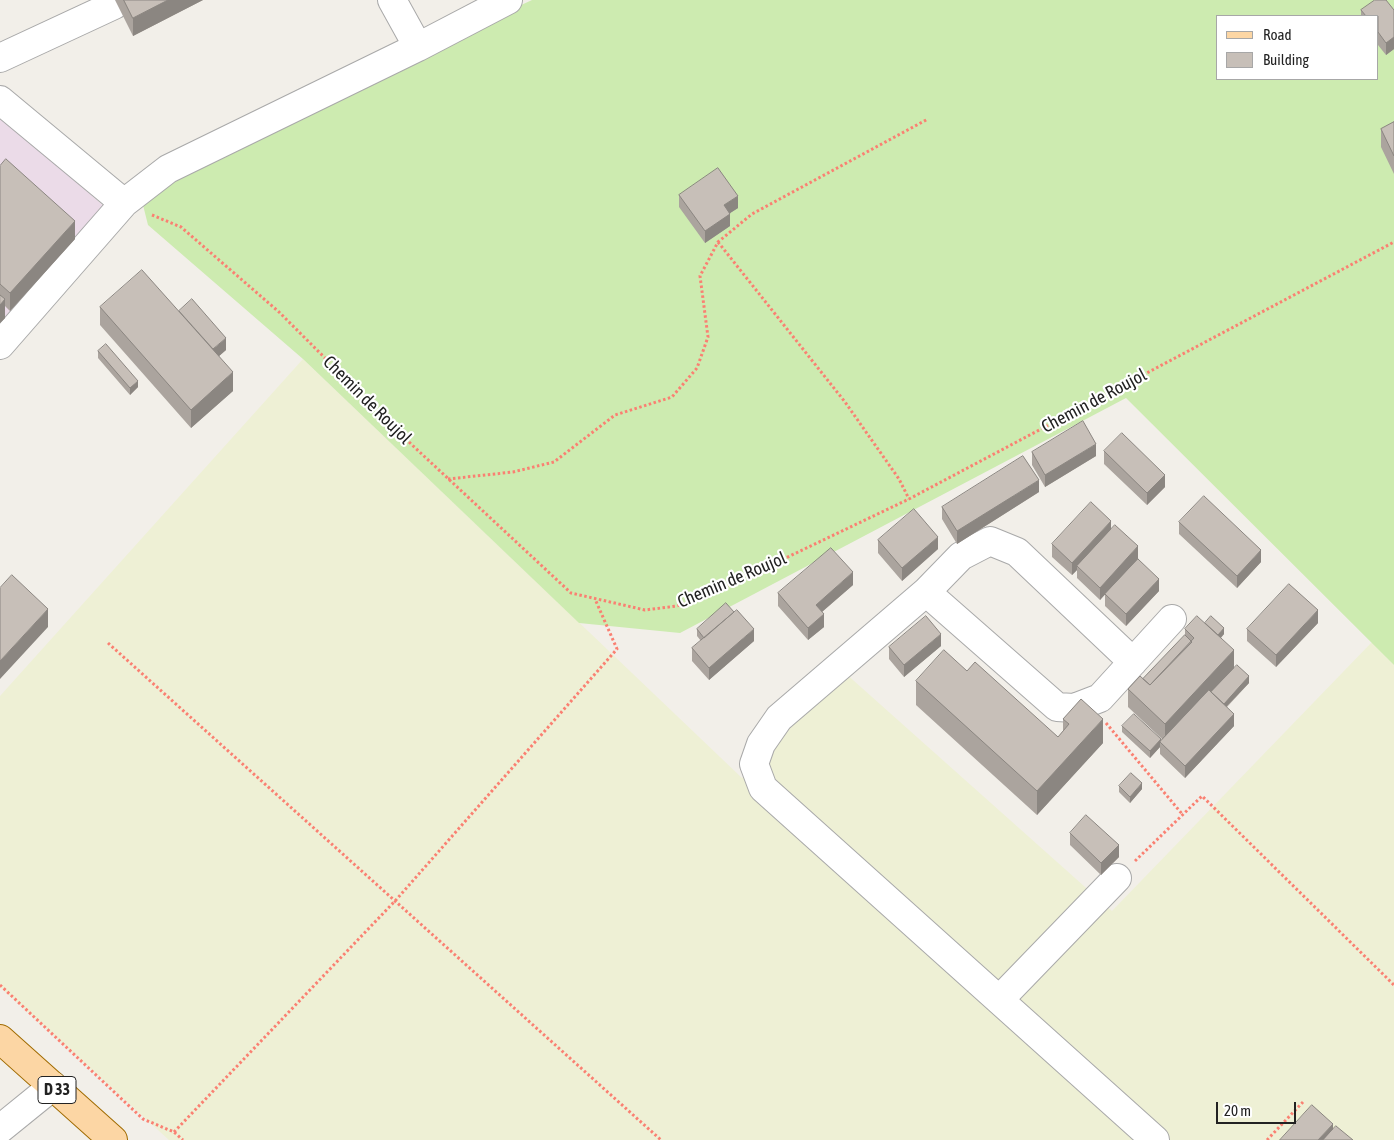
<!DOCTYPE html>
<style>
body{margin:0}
#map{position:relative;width:1394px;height:1140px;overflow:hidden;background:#f2efe9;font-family:"Asap Condensed",sans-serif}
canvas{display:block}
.legend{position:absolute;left:1216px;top:15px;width:162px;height:65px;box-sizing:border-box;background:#fff;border:1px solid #a7a7a7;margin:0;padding:6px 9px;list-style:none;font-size:15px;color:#222}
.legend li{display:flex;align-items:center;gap:10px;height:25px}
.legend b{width:25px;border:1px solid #a7a7a7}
.scale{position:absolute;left:1216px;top:1102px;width:80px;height:22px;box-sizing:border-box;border:2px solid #222;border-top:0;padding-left:6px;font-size:15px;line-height:18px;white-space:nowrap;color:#222;-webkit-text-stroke:4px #fff;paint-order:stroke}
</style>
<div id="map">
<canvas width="1394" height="1140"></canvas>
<ul class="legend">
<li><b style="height:6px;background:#fcd6a4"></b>Road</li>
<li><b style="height:14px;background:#c7bfb8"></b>Building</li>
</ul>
<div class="scale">20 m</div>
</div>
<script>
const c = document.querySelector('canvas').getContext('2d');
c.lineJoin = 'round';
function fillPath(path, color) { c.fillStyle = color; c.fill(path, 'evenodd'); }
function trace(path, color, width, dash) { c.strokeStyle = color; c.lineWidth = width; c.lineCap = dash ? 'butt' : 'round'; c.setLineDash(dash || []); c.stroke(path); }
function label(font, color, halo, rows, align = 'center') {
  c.font = font + ' "Asap Condensed",sans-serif'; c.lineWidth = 4.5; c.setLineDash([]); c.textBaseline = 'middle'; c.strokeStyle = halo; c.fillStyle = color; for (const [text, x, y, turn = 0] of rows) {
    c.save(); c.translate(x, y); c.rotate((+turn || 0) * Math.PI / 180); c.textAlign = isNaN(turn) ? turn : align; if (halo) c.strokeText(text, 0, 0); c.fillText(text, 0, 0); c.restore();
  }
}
fillPath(new Path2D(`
 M0,115L122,222L0,350Z`), '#ebdbe8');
fillPath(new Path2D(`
 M303,359L742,778L844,672L1112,911L1372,642L1394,665V1140H169L0,987V696Z`), '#eef0d5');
fillPath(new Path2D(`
 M532,0H1394V665L1126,398L680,633L579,623L303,359L148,225L142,201L168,169ZM1218,16H1378V79H1218Z`), '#cdebb0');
const minor = new Path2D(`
 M418,47L508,0
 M0,58L114,5
 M0,100L124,203
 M0,345L124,203L168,169L418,47L392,0
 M926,592L961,556L990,541L1017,552L1133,662
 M999,1000L1117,878
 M0,1129L53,1086
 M1155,1140L763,788L754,764L761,744L779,718L926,592L1057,707L1074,708L1100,698L1172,619`);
const major = new Path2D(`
 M0,1039L113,1140`);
trace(minor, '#a9a9a9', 30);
trace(major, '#a06b00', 30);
trace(new Path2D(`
 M152,215L181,227L279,312L411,444L571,593L645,610L677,606L702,598L909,499L1394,242
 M718,242L845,402L899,479L909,499
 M448,479L513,472L554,462L615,415L672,397L697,368L708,337L700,276L718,242L752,214L928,119
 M108,643L661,1140
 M1106,723L1183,815
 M1135,861L1202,796L1394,985
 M0,985L143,1119L174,1132L183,1140
 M174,1132L395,901L617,649L595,599
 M1267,1140L1303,1102`), '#fa8072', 3, [2.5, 2.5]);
trace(minor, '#fff', 28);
trace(major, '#fcd6a4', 28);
fillPath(new Path2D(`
 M115,0H203L133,36Z
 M1361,10H1394V49L1386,55L1378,45V16H1361Z
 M1394,122V174L1381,147V129Z
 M0,166L75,239L10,311L5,306V318L0,323Z
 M679,195L738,208L730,213V226L705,243L679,207Z
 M100,307L226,350L219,356L233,391L191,428L100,325Z
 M98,351L138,387L130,395L98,358Z
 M1104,451L1165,487L1147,505L1104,464Z
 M1032,452L1096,456L1045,487L1032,465Z
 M1039,492L957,544L942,519V507Z
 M1179,522L1261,562L1237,588L1179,534Z
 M1111,529L1138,559L1159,591L1126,626L1105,606V594L1100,600L1077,578V570L1072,575L1052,557V544Z
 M878,540L938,549L902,581L878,553Z
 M853,585L822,612L824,627L808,640L778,606V593Z
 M1205,623L1224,634L1221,638L1234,668L1249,683L1227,707L1234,726L1185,778L1160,754V747L1150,758L1122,732V726L1161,741L1162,739L1128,707V689L1143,679L1185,635V629Z
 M1318,623L1276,667L1247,641V629Z
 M697,629L754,641L709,680L692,661V648L701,641L697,636Z
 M941,646L904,677L889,659V647Z
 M967,671L1058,737L1063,731V719L1103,743L1037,815L916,705V681Z
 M1119,786L1142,789L1130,803L1119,792Z
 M1070,833L1119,857L1101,875L1070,845Z`), '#aba49e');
fillPath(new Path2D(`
 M168,0H203L133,36V18Z
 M1394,37V49L1386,55V43Z
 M738,196V208L724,217V205Z
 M730,214V226L705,243V231Z
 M75,221V239L10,311V293Z
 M5,299V318L0,323V305Z
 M226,338V350L210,364V352Z
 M233,372V391L191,428V410Z
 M138,381V387L130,395V388Z
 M1096,444V456L1045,487V475Z
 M1165,475V487L1147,505V493Z
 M1039,480V492L957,544V531Z
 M1111,521V533L1077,566V570L1072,575V563Z
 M938,537V549L902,581V568Z
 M1138,546V559L1100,600V588Z
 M1261,550V562L1237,588V576Z
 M853,572V585L816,617V605Z
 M1159,579V591L1126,626V614Z
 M48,609V627L0,679V661Z
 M1318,610V623L1276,667V655Z
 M824,614V627L808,640V628Z
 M1224,628V634L1214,645V639Z
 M754,629V641L709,680V668Z
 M941,634V646L904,677V665Z
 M1234,650V669L1165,742V724Z
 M1249,676V683L1223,710V704Z
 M1234,714V726L1185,778V766Z
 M1103,719V743L1037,815V791Z
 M1161,739V743L1160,742V747L1150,758V751Z
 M1142,783V789L1130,803V797Z
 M1119,845V857L1101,875V863Z
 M1333,1124V1130L1324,1140H1318Z`), '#8b8681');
const building = new Path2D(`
 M124,0H168L133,18Z
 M1375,0H1386L1394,10V37L1386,43L1378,32V16H1366L1361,10Z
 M1394,122V156L1381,129Z
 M6,159L75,221L10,293L0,284V166Z
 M718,168L738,196L724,205L730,214L705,231L679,195Z
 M142,270L233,372L191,410L100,307Z
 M0,295L5,299L0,305Z
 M192,299L226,338L213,349L179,311Z
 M106,344L138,381L130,388L98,351Z
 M1083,421L1096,444L1045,475L1032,452Z
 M1122,433L1165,475L1147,493L1104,451Z
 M1023,456L1039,480L957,531L942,507Z
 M1204,496L1261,550L1237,576L1179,522Z
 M1091,502L1111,521L1072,563L1052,544Z
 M914,509L938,537L902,568L878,540Z
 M1115,525L1138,546L1100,588L1077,566Z
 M831,548L853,572L816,605L824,614L808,628L778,593Z
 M1138,559L1159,579L1126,614L1105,594Z
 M12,575L48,609L0,661V588Z
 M1289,584L1318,610L1276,655L1247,629Z
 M726,603L734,612L704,638L697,629Z
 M737,610L754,629L709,668L692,648Z
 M926,616L941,634L904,665L889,647Z
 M1197,616L1234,650L1165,724L1128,689L1140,676L1150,685L1194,638L1185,629Z
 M1211,616L1224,628L1218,635L1205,623Z
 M1185,635L1192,642L1150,685L1143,679Z
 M944,650L967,671L975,662L1058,737L1069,724L1063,719L1081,699L1103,719L1037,791L916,681Z
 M1237,665L1249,676L1224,704L1211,692Z
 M1209,690L1234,714L1185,766L1160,742Z
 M1134,714L1161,739L1150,751L1122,726Z
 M1131,773L1142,783L1130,797L1119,786Z
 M1086,815L1119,845L1101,863L1070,833Z
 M1312,1105L1333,1124L1318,1140H1280Z
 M1336,1126L1353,1140H1323Z`);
fillPath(building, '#c7bfb8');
trace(building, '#8b8681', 1);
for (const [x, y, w] of [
 [57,1090,38]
]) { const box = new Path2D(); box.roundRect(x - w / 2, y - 13.5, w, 27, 4); c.fillStyle = '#fff'; c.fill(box); trace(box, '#222', 1); }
label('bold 16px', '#222', null, [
 ["D 33",57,1090]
]);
label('18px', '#222', '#fff', [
 ["Chemin de Roujol",367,400,45],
 ["Chemin de Roujol",1094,401,-28],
 ["Chemin de Roujol",732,580,-23]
]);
</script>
